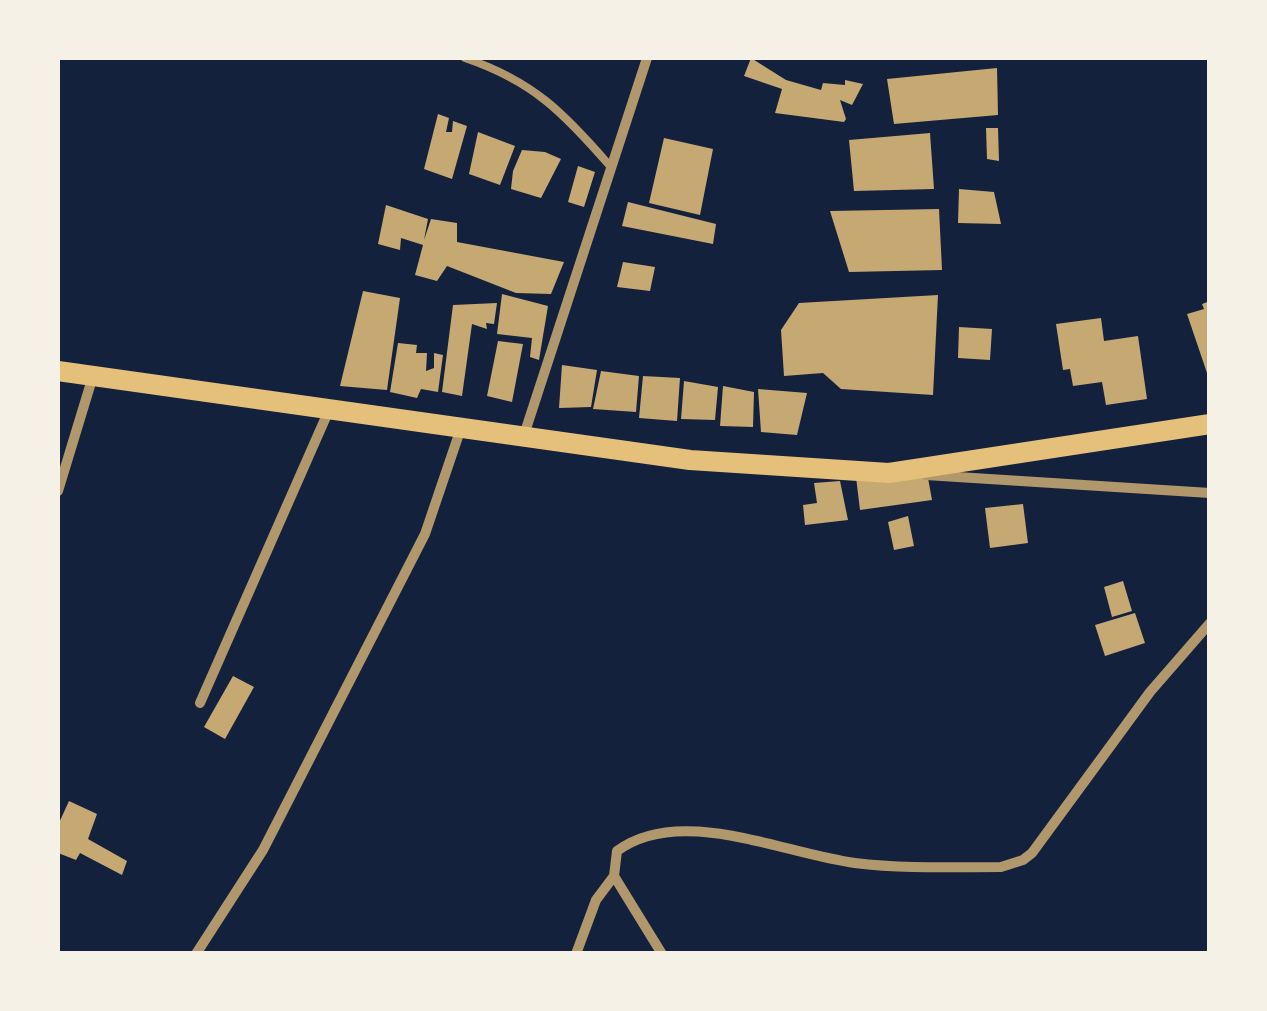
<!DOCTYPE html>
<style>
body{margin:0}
#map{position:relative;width:1267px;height:1011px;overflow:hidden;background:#14213d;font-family:Bitter,serif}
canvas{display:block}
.frame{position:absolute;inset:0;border:60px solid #f6f1e7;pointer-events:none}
</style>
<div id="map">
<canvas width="1267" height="1011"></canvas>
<div class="frame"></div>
</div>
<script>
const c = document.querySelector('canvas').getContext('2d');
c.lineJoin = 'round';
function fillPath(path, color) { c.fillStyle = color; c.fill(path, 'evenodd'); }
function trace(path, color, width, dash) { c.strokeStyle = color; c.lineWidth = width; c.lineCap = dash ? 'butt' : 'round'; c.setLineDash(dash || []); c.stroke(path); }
fillPath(new Path2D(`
 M751,58L786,80L821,90L823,83L845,85V80L863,84L852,105L840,100L846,119L844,122L775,113L782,89L744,76Z
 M997,68L998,115L894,124L887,79Z
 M438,114L449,118L446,132H452L453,121L467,126L452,179L424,169Z
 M986,128H998L999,161L987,159Z
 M478,132L515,146L500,185L469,174Z
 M930,133L934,189L854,191L849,140Z
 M664,138L713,149L700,215L649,203Z
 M522,150L545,152L561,159L541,198L511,189L513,171Z
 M578,166L595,172L584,207L568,202Z
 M959,189L994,192L1001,224L958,223Z
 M628,202L716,224L713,244L622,226Z
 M386,205L428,219L424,240L431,219L457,223V242L564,262L551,294L516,293L447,266L437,281L415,275L423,245L401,238L400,250L378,244Z
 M939,209L942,270L849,272L830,211Z
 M623,262L655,267L650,291L617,287Z
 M363,291L400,298L387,390L340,386Z
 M502,294L548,306L539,360L530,357L532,338L497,334Z
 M938,295L933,395L841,389L823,373L784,376L781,330L799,303Z
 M1210,301V372L1207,373L1187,314L1204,309L1202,304Z
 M497,303L494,324L486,323L487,329L472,324L462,396L442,392L453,305Z
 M1101,318L1104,341L1138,336L1147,399L1106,405L1102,382L1073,386L1070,369L1063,370L1056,324Z
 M959,327L992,329L990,360L958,358Z
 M498,341L523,344L512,402L487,396Z
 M398,343L417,345L416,353H427L426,371L434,368V353L443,355L438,392L421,389L417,398L390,392Z
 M562,365L597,370L591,407L559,408Z
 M601,371L639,376L636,412L593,409Z
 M643,376L680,378L677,421L639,418Z
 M684,381L718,387L715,420L681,419Z
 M723,386L754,392L753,427L720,426Z
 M758,389L807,393L797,435L761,432Z
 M856,477L928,478L932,500L860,510Z
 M840,481L848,520L805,525L803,505L817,503L814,483Z
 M1023,504L1028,543L990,548L985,508Z
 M908,516L914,546L894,550L888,522Z
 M1123,581L1132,611L1112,617L1104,587Z
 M1135,613L1145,643L1105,656L1095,625Z
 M233,676L254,687L225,739L204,727Z
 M69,801L97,814L88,839L127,861L122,875L80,853L76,860L58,853V825Z`), '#c6a872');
trace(new Path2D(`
 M465,58C533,81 564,113 610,166`), '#b1986c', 8);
trace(new Path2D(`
 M524,435L647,58
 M926,475L1210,493
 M58,491L93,376
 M200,703L329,410
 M614,876L662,954
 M196,954L263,850L425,534L461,428
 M576,954L596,900L614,876L617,851C680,804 784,854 855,863C903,869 953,867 1001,867L1023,860L1032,853L1150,692L1210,623`), '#b1986c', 10);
trace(new Path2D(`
 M58,371L690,460L889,473L1210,424`), '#e5c07b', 20);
</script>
